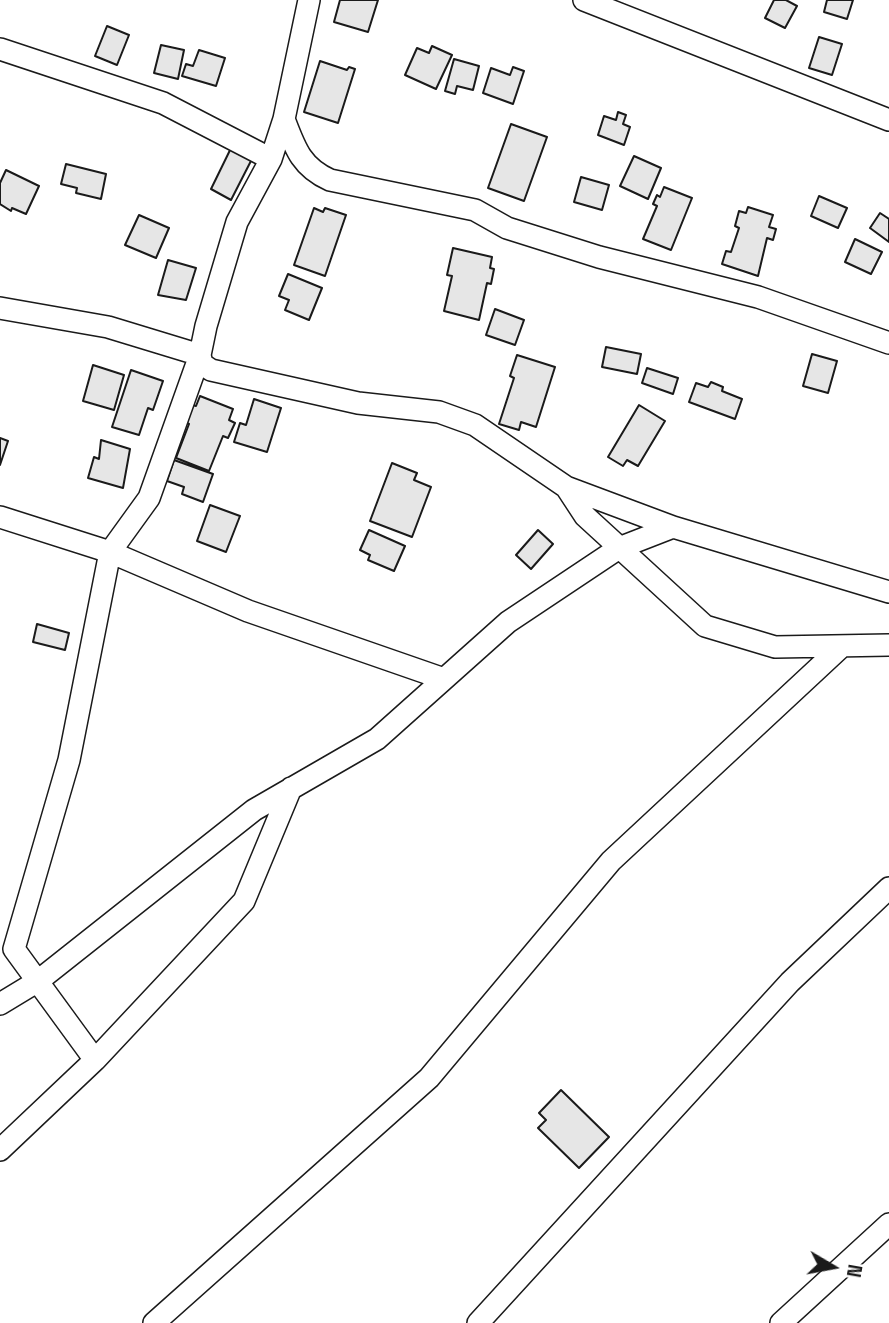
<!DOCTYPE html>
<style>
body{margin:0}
#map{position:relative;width:889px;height:1323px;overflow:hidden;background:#fff;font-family:"Space Grotesk",sans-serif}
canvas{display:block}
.north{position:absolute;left:798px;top:1232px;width:70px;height:70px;-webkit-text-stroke:5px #fff;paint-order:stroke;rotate:100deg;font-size:19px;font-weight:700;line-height:28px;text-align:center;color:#1a1a1a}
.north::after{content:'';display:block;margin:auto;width:24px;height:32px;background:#1a1a1a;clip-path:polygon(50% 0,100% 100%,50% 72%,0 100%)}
</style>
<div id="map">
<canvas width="889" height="1323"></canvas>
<div class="north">N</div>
</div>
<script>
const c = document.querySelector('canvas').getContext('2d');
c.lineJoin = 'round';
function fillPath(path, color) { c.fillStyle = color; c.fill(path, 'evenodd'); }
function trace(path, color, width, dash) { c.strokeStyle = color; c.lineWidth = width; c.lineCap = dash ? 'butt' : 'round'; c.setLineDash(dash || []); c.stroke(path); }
const building = new Path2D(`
 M340,0H378L368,32L334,22Z
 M774,0H786L797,6L785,28L765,18Z
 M827,0H853L847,19L824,12Z
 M107,26L129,35L117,65L95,56Z
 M819,37L842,44L832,75L809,68Z
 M161,45L184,50L178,79L154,73Z
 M432,46L452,55L436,89L405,75L417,48L429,53Z
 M199,50L225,58L216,86L182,76L186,64L193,66Z
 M454,59L479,66L473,90L457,86L455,94L445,91Z
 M320,61L347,70L349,67L355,69L338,123L304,112Z
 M513,67L524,71L513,104L483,93L491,68L510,75Z
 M618,112L626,115L623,124L630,127L624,145L598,135L604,116L616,120Z
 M511,124L547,137L524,201L488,188Z
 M233,144L254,155L231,200L211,189Z
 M634,156L661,168L648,199L620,186Z
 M66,164L106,174L101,199L76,193L77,188L61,184Z
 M6,170L39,186L26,214L12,208L11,211L0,204V183Z
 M581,177L609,185L602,210L574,202Z
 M664,187L692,198L671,250L643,239L657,206L653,204L657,195L660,197Z
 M819,196L847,208L838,228L811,216Z
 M748,207L773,215L769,227L776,229L773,240L767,238L758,276L722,264L726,251L731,252L739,228L735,226L739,211L746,213Z
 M314,208L323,212L325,208L346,215L325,276L294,265Z
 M880,213L889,219V242L870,228Z
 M139,215L169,228L156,258L125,245Z
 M855,239L882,252L871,274L845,262Z
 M453,248L492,257L490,268L494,269L491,284L487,283L479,320L444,311L452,276L447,275Z
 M168,260L196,268L186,300L158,295Z
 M288,274L322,288L309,320L285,310L289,300L279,296Z
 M495,309L524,320L515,345L486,335Z
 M606,347L641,354L637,374L602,367Z
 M812,354L837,361L828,393L803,386Z
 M517,355L555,367L536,427L521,422L519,430L499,424L514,378L510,376Z
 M93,365L124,375L114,410L83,401Z
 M647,368L678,378L673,394L642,383Z
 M131,370L163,381L153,410L148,408L139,435L112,427Z
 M711,382L723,387L722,391L742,399L735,419L689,402L696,383L708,387Z
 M200,396L233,409L229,420L235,423L228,438L223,436L209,471L176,458L189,424L183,421L190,404L196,406Z
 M254,399L281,408L267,452L234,442L240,423L246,425Z
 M639,405L665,421L638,466L627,460L623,466L608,457Z
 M0,438L8,441L0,465Z
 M101,440L130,449L123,488L88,478L94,457L99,459Z
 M174,460L213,474L203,502L182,494L184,487L167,481Z
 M392,463L417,473L414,480L431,487L412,537L370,521Z
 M210,505L240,516L226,552L197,541Z
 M369,530L405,546L394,571L368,560L370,555L360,550Z
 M538,530L553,544L531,569L516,555Z
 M37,624L69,633L65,650L33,642Z
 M561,1090L609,1137L579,1168L538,1128L546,1120L539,1113Z`);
fillPath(building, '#e6e6e6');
trace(building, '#1a1a1a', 2);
const minor = new Path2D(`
 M309,0L284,119L271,159L237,222L206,326L200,355L202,364L211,370L358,403L439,412L475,425L566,487L585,516L705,626L775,647L889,645
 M584,0L889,120
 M0,49L163,103L271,159
 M284,119C295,148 301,167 330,180L475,210L507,228L599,257L758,297L889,343
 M0,308L108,327L200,355L149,498L110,552L0,517
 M566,487L673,527
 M0,1004L38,981L254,810L377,739L508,622L619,548L673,527L889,592
 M95,1060L244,901L291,788
 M0,1150L95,1060L14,949L69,760L110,552L248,611L444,679
 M154,1323L429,1078L611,861L841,647
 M478,1323L790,982L889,888
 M781,1323L889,1224`);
trace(minor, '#1a1a1a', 24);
trace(minor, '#fff', 21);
</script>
